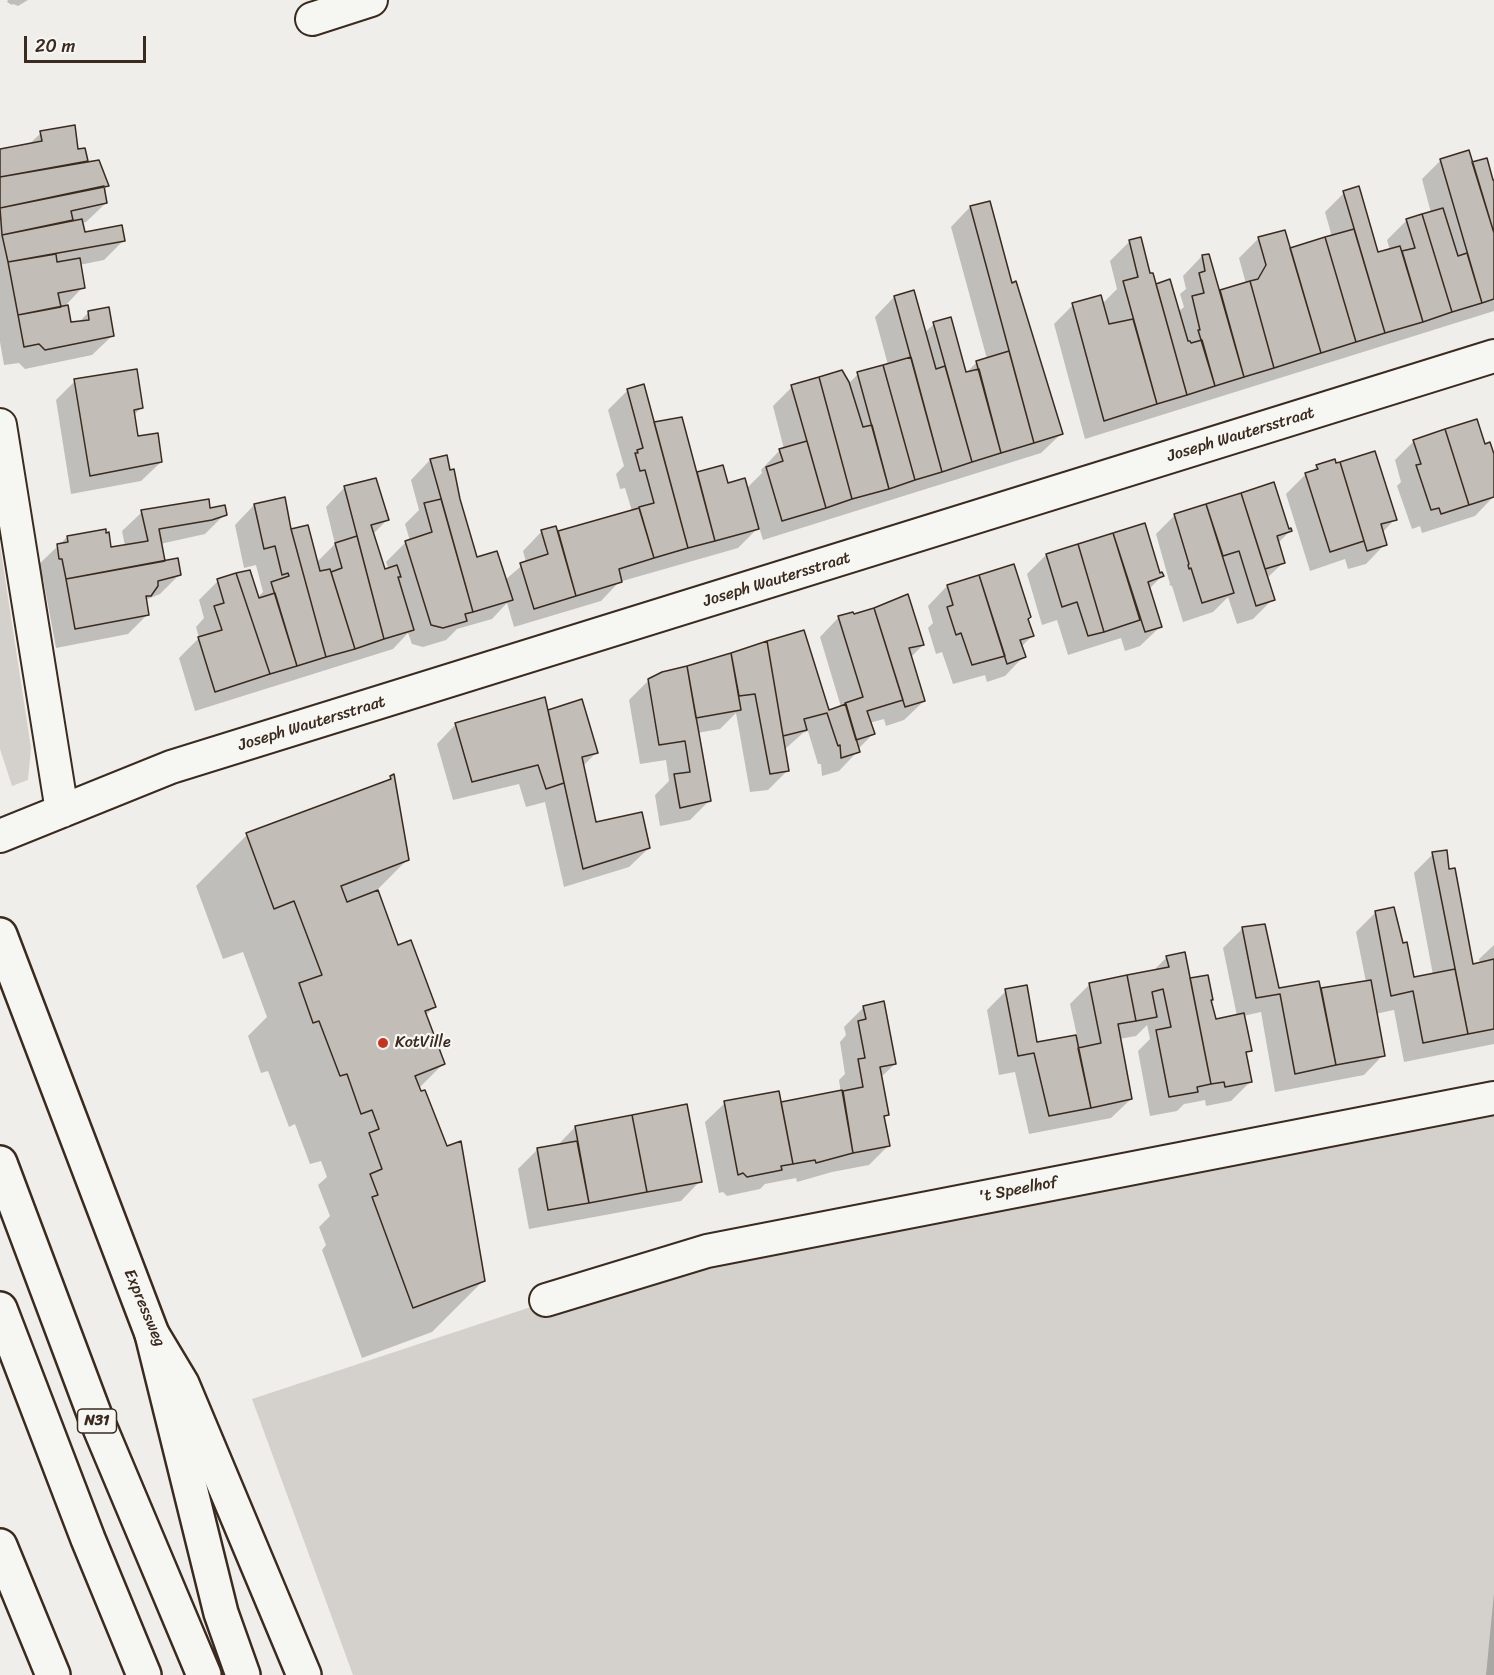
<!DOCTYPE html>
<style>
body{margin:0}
#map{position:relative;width:1494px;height:1675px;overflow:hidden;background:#efeeea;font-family:Sriracha,sans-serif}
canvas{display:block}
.scale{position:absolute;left:24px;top:36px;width:122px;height:27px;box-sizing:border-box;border:3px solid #3b2a1e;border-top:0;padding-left:8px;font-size:18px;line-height:21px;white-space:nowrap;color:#3b2a1e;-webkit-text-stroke:4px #f6f6f2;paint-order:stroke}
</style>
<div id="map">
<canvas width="1494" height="1675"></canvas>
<div class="scale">20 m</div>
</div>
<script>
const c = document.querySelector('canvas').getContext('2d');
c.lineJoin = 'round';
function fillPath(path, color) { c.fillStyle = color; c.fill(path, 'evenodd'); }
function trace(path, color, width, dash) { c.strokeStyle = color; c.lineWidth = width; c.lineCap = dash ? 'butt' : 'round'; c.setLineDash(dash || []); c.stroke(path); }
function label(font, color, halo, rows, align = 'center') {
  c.font = font + ' Sriracha,sans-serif'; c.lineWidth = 4.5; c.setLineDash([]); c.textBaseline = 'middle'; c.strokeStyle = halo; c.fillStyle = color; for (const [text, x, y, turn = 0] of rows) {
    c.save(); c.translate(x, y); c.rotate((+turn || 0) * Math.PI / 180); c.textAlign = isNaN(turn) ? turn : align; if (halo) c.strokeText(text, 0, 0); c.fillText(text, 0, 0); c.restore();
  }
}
fillPath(new Path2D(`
 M0,545L31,748L28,780L12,786L0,749Z
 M1494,1108V1675H353L252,1399L546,1302L718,1260Z`), '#d4d1cc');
fillPath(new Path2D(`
 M8,0H28L18,6L13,4L12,5L7,2Z
 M41,133L77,151L84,150L86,163L108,185L103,190L106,203L86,222L81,223L83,234L123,241L104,260L79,265L83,287L63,308L70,324L78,323L89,312L112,336L92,355L25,369L19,363L4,365L0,342V151L28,145Z
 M1441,160L1472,164L1491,182L1494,181V311L1085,439L1054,324L1073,305L1102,304L1117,289L1110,261L1130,241L1155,286L1178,312L1184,307L1180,294L1186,289L1183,276L1202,256L1219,291L1246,284L1239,258L1259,238L1289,250L1332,237L1325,212L1344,193L1377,254L1390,250L1387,240L1407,220L1431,213L1422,179Z
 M970,207L1011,285L1061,434L1041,453L763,540L759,527L738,548L619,582L601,601L514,627L507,603L492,619L457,629L446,640L423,647L412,644L408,633L393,649L195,711L179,658L199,638L196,627L204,618L199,600L218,581L257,598L263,592L256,565L244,568L235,525L254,505L284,499L290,531L316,563L335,544L326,507L345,487L387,520L372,535L384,571L389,570L386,562L406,542L410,541L405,524L419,510L411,480L430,460L458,500L476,559L505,580L526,562L523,551L542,531L557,533L632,511L625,488L620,489L616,474L624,466L608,410L628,390L696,474L722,467L727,485L746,489L762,473L761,470L780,450L784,449L773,406L792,387L848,384L858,374L888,365L875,317L894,297L924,333L934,324L965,374L977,362L987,359L951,227ZM545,547H548L549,562Z
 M75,381L141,408L134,415L137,437L161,462L141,481L71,494L56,400Z
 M1414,441L1484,446L1494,459V496L1475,516L1422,533L1420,526L1412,529L1397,486L1401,482L1395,460Z
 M1335,465L1395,519L1382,533L1385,544L1366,564L1348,569L1345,559L1310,571L1286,494L1306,474L1311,473L1317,466Z
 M1273,484L1288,530L1290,531L1277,544L1283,563L1266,579L1273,599L1253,619L1237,624L1228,597L1213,612L1183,622L1172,586L1169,585L1170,584L1156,534L1175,515Z
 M209,510L225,514L205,534L160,544L164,563L179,575L160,594L145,600L147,615L128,634L56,648L43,578H40L38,565L58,546L67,537L110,549L125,546L122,531L142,512Z
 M1144,525L1159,575L1162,576L1149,589L1160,627L1140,646L1125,651L1121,638L1068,655L1057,620L1042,625L1027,574L1046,555Z
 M947,586L1027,619L1032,636L1021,647L1024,656L1005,676L987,682L985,675L953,684L942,652L936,654L928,628L933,623L928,606Z
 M839,617L923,645L910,658L924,701L904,720L886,726L884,719L869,723L873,734L858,749V751L839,771L822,776L821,764H818L808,731L803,733L784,750L788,770L768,790L750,792L736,713L720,729L697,733L709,801L690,820L660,826L655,795L669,781L666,760L640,764L629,700L648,681L803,632L828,712L841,707L820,637Z
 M581,701L596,753L583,766L595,824L649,848L629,867L564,887L545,802L526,807L519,784L453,800L437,744L456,724L547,712Z
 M391,777L408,859L376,891L397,947L434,1007L425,1016L443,1064L418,1089L484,1280L432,1332L362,1358L322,1250L326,1245L319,1227L330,1216L318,1185L327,1177L321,1161L310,1164L295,1124L289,1127L268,1071L261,1073L248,1036L267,1017L243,952L223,959L196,886L247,835L385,783Z
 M1433,854L1448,871L1472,965L1480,964L1479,959L1494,945V1044L1404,1062L1394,1010L1375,1014L1383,1055L1364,1075L1275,1092L1261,1012L1243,1016L1250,1050L1245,1055L1251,1081L1231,1101L1206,1106L1205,1100L1190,1103L1184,1104L1177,1111L1150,1116L1138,1051L1150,1039L1147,1025L1136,1036L1119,1039L1131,1099L1111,1118L1029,1134L1015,1072L999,1075L987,1010L1006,991L1036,1043L1077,1036L1070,1004L1090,984L1152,972L1167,957L1212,1000L1209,1002L1215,1021L1237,1016L1223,948L1243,928L1278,990H1320L1366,982L1356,932L1376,912L1412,979L1433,975L1414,873Z
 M864,1007L895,1064L880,1078L887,1115L883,1119L888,1146L869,1165L832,1172L797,1182L796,1178L765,1184L760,1189L727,1196L723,1192L719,1193L705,1122L725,1103L780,1104L841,1093L839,1080L845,1074L840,1042L846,1035L844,1027Z
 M575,1127L700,1181L681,1201L529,1229L518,1169L537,1150L557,1146Z
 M1494,1593V1675H1486Z`), '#0003');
const building = new Path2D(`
 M75,125L78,149L85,148L88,161L0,177V149L42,141L40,131Z
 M1469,150L1494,233V299L1482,303L1440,159Z
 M1487,158L1493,180H1494V233L1472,162Z
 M99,160L109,186L0,208V177Z
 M104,186L107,203L71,211L73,220L2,235L0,208Z
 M1359,186L1378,252L1400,246L1423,322L1385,333L1343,191Z
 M990,201L1012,283L1016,281L1063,434L1034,443L970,206Z
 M1443,208L1458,256L1467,253L1482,303L1452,312L1422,214Z
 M1422,214L1452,312L1423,322L1402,251L1415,248L1406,219Z
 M82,219L85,232L122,225L125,241L8,262L2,235Z
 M1354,229L1385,333L1356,342L1325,237Z
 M1285,230L1321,353L1274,368L1250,281L1258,279L1266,265L1258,237Z
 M1141,237L1150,273H1153L1187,395L1157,404L1123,281L1138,277L1129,240Z
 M1325,237L1356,342L1321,353L1290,248Z
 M56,254L57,262L80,258L85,288L58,293L61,307L18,315L8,262Z
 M1209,254L1244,377L1215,386L1198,330H1200L1192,296L1204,293L1199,273L1205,271L1202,255Z
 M1170,279L1188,341H1190L1191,343L1202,340L1215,386L1187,395L1156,284Z
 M1250,281L1274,368L1244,377L1220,290Z
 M914,290L936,369L945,366L972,462L942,472L894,296Z
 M1101,295L1109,324L1133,319L1157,404L1104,421L1072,303Z
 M68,305L71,322L89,320L88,311L109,307L114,336L45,350L39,344L24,347L18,315Z
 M951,317L966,372L979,369L1001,453L972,462L933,322Z
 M1009,351L1034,443L1001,453L976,361Z
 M911,357L942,472L915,480L883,365Z
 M883,365L915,480L889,489L857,372Z
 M137,369L143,408L134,410L138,436L158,433L162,462L90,476L74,379Z
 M842,370L849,382L863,427L872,425L889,489L852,499L819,377Z
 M819,377L852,499L826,508L791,385Z
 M644,384L688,548L654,558L639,507L654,503L645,470L640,471L635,453H638L637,450L643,448L627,389Z
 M682,417L715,541L688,548L654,422Z
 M1477,419L1485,444L1490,442L1494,454V497L1469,505L1445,429Z
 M1445,429L1469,505L1441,514L1439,508L1431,510L1416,465L1421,464L1413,440Z
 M807,441L826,508L782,521L766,467L783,461L779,449Z
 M1375,451L1397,520L1381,524L1387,545L1367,551L1340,462Z
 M447,455L450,470L454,469L460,499L477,557L497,551L513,600L473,612L430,459Z
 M1335,459L1336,463L1340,462L1364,541L1330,552L1305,473L1318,469L1316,465Z
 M723,465L728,483L745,478L759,529L715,541L697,472Z
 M376,478L389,520L371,525L385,569L397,565L401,577H398L414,630L384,639L344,486Z
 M1274,482L1289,529L1291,528L1292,531L1277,536L1285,563L1265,569L1241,493Z
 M1241,493L1275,600L1256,606L1239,551L1223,556L1206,504Z
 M285,497L291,529L326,657L297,666L271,582L289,576L288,573L282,575L275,546L264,549L254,504Z
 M209,499L210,508L225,505L227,515L212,520L159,529L165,561L66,579L62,559H59L57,544L68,542L67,536L106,529V533L109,532L111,547L148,541L141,510Z
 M441,499L473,612L465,614L467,621L443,628L431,625L405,541L432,532L424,503Z
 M1206,504L1234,593L1202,603L1191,568L1189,569L1188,565L1189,564L1174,514Z
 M639,508L654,558L619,569L622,582L576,596L558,531Z
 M1145,523L1160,573L1162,572L1164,576L1148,582L1162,627L1145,632L1113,533Z
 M308,525L320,571L330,569L355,649L326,657L291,529Z
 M556,526L576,596L534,609L520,563L548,554L541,530Z
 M1113,533L1140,620L1104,632L1078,544Z
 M357,536L384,639L355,649L331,572L342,568L335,543Z
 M1078,544L1104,632L1088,636L1077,602L1062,607L1046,554Z
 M178,558L181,575L158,581V586L151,596H146L149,615L75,629L66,579Z
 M1014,564L1031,617L1028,619L1034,636L1020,640L1026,657L1007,664L979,575Z
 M250,570L259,598L275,593L297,666L270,674L236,573Z
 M236,573L270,674L215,692L198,637L222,630L214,606L224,603L217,579Z
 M979,575L1005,656L972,665L961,633L956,635L947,607L953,605L947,585Z
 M908,594L924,645L909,648L925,701L905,707L874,608Z
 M874,608L903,700L867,711L875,734L856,740L845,703L863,697L838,616L853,612L854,614Z
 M804,630L829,710L846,704L860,752L841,758L840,745L838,746L827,713L804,719L807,730L783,736L767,641Z
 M767,641L789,771L770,774L755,694L739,696L731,653Z
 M731,653L741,710L696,718L687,666Z
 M687,666L711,801L680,808L674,774L690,772L685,741L659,745L648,679L662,672Z
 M545,697L564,783L546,789L538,765L472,782L455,723Z
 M582,699L598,753L582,757L596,822L642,812L650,848L583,869L548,710Z
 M394,774L409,860L341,886L347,902L378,890L398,945L411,940L436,1007L425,1011L445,1064L415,1076L421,1091L425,1090L447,1146L461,1141L485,1281L413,1308L372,1197L378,1195L370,1174L382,1169L369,1133L379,1129L372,1110L361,1114L347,1074L340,1076L319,1021L313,1023L299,983L322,975L294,901L274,909L246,833L391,779L390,776Z
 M1447,850L1449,869L1455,868L1473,964L1494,959V1029L1468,1034L1432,852Z
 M1394,907L1403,943L1407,942L1414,977L1455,969L1468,1034L1423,1043L1413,991L1391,996L1375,911Z
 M1265,924L1279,988L1319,981L1336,1065L1295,1074L1280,994L1256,998L1242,927Z
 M1185,952L1211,1084L1197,1087L1198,1092L1169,1097L1156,1030L1171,1027L1163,989L1152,992L1157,1017L1136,1021L1127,975L1169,967L1166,956Z
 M1127,975L1136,1021L1118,1024L1132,1099L1091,1108L1078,1048L1101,1043L1089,983Z
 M1208,975L1213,1000H1211L1216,1019L1244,1013L1252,1051L1246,1052L1252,1082L1225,1087L1224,1082L1211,1084L1190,978Z
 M1371,980L1385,1056L1336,1065L1321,988Z
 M1027,985L1037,1042L1076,1035L1091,1108L1049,1116L1034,1053L1018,1056L1005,989Z
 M884,1001L896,1064L880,1067L889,1115L884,1116L890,1146L853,1153L843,1091L863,1087L858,1059L865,1058L858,1021L866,1019L863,1006Z
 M842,1090L853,1153L816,1163L815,1160L793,1164L781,1102Z
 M779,1091L793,1164L781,1166L782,1170L747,1177L743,1173L738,1175L724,1101Z
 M687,1104L702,1182L647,1192L632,1115Z
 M632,1115L647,1192L589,1203L575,1126Z
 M577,1141L589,1203L548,1210L537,1148Z`);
fillPath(building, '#c2bdb7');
trace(building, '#3b2a1e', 1.5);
const street = new Path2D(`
 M312,19L371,0
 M0,425L62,811
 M0,836L171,767L1494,356
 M546,1300L707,1251L1494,1098`);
const secondary = new Path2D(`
 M0,935L152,1334L182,1384L304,1675
 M0,1546L53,1675`);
const highway = new Path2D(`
 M0,1163L95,1416L204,1675
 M0,1309L88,1539L144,1675
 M152,1334L221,1613L243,1675`);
trace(street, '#3b2a1e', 36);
trace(secondary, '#3b2a1e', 38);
trace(highway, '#3b2a1e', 38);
trace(street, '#f6f6f2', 32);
trace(secondary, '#f6f6f2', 33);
trace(highway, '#f6f6f2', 33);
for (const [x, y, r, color] of [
 [383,1043,6,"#c8321e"]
]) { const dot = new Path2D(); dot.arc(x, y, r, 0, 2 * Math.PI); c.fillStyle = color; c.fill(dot); trace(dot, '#f6f6f2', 2); }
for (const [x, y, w] of [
 [97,1421,39]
]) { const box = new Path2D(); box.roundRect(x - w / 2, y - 12, w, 24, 4.5); c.fillStyle = '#f6f6f2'; c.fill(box); trace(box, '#3b2a1e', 1.5); }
label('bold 15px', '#3b2a1e', null, [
 ["N31",97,1421]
]);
label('16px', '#3b2a1e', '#f6f6f2', [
 ["Joseph Wautersstraat",1241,435,-17],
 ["Joseph Wautersstraat",777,580,-17],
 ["Joseph Wautersstraat",312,724,-17],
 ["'t Speelhof",1018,1190,-11],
 ["Expressweg",144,1308,67]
]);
label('16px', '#3b2a1e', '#f6f6f2', [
 ["KotVille",395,1043]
], 'left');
</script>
